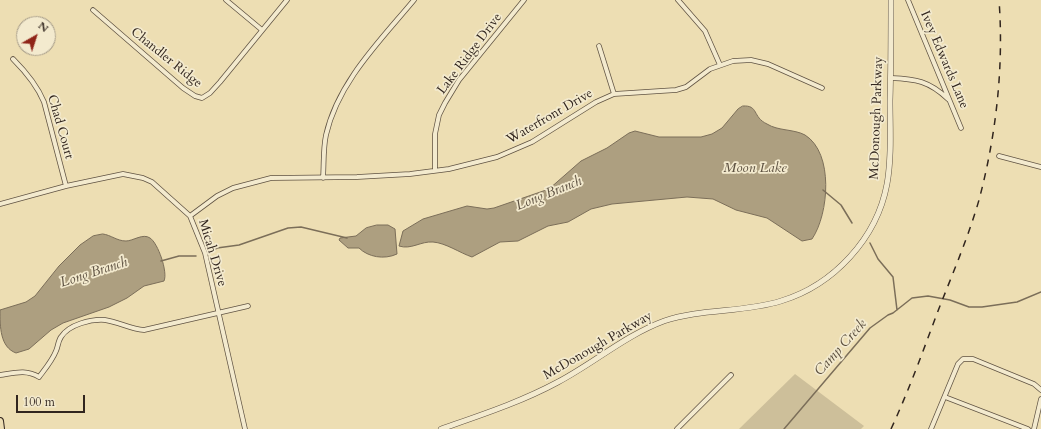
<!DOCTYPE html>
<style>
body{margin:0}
#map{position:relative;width:1041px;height:429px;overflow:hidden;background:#eddeb3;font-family:Cardo,serif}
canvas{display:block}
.north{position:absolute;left:16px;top:16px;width:40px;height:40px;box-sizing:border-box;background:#f3eace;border:1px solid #a59b88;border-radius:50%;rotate:39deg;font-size:11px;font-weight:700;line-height:16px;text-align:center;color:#31251e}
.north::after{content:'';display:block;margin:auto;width:14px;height:18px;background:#8f2418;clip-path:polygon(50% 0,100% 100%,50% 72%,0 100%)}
.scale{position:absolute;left:16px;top:395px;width:69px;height:18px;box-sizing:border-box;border:2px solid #31251e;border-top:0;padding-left:5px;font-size:12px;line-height:14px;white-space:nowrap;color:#31251e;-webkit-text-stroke:3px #f3eace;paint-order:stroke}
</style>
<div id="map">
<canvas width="1041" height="429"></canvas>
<div class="north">N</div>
<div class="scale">100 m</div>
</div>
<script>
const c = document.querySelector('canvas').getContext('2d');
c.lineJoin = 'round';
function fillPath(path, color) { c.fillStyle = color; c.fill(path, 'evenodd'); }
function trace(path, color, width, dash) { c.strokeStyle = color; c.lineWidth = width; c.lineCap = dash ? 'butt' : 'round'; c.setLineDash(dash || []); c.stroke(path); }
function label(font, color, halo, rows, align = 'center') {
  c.font = font + ' Cardo,serif'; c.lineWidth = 3.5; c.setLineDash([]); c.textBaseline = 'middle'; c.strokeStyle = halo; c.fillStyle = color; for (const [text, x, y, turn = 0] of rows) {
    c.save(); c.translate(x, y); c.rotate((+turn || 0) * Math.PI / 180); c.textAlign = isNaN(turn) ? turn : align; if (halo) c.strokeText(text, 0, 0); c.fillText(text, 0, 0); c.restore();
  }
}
fillPath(new Path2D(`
 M795,374L864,426L861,429H739Z`), '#cdbf9a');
const water = new Path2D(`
 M743,106C759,105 752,117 767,124C778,131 794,129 805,135C834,153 829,214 812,239L802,241L767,218L736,210L713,199L687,197L612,204L591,209L568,222L548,226L518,241L500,242L472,257C460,253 446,243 433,242C421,241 411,250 399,246L403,231L423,219L467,206L487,209L494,208L549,189L581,161L607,148L629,133L635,131L659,137H701L712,134L722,128L738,109Z
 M377,225H388L395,229L397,254C384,260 368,257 359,248H348L339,240L340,238L356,236L366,228Z
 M103,234C111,235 117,241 126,241C133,241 143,233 150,238C158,243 168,272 164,281L144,286L127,298L109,307L63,323L51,330L29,349L16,353C0,347 0,327 0,310L26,302L35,296L59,266L80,245L93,236Z`);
fillPath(water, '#ad9f80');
trace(water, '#7b6e59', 1);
trace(new Path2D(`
 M823,190L841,205L852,223
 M870,243L878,259L893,277L897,310
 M210,252L217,248L239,245L288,228L301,227L347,238
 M161,261L179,256H196
 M784,429L870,328L888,315L893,313L912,298L928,296L950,300L969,307H982L1017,302L1041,292`), '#7b6e59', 1.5);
const minor = new Path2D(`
 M226,0L262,30
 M678,0L705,31L720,65
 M908,0L961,128
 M93,10L183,88L195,96L202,98L210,93L220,82L287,0
 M599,46L614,94
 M13,59C26,72 37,85 44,102L66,186
 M891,78C916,79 929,81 948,99
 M999,156L1041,167
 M435,170V134L439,115L445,103L459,80L524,0
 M323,178C324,164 323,149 326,135C338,82 380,41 414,0
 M0,204L66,186L123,174L143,178L152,182L190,216L205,253L245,429
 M190,216L217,196L233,188L271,178L357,177L410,174L449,169L497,157L532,142L596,102L614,94L676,90L686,87L710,69L733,61L751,60L768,64L822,88
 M0,375C14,373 26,369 39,377C45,369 52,361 56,351C58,347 58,341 61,337C69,324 92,319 105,320C119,322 130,329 144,330L248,306
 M945,397L1028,429
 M677,429L731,375
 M931,429L958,364L963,359H973L1034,384L1041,390
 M1034,429L1041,399`);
const tertiary = new Path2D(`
 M441,429C481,415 521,402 558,382C594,363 626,335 664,321C702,308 743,313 781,301C834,285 877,238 887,184C892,156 890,128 890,101C891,67 891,34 891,0`);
const primary = new Path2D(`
 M0,421L1,429`);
trace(minor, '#605343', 5.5);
trace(tertiary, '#605343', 6);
trace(primary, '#31251e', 8);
trace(minor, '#f3eace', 4);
trace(tertiary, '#f3eace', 5);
trace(primary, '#eddeb3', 6);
trace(new Path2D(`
 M891,429C909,390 923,351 938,311C952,275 968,238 979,200C996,136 1004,67 999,0`), '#31251e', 1.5, [7, 7]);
label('13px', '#31251e', '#f3eace', [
 ["Lake Ridge Drive",470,54,-53],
 ["Chandler Ridge",166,58,39],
 ["Ivey Edwards Lane",944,60,67],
 ["Waterfront Drive",550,117,-30],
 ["McDonough Parkway",877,118,-88],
 ["Chad Court",60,127,74],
 ["Micah Drive",212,253,73],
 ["McDonough Parkway",598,346,-30]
]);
label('italic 14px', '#5c5040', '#f3eace', [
 ["Moon Lake",755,169],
 ["Long Branch",549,194,-22],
 ["Long Branch",94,273,-18],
 ["Camp Creek",841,348,-48]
]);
</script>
